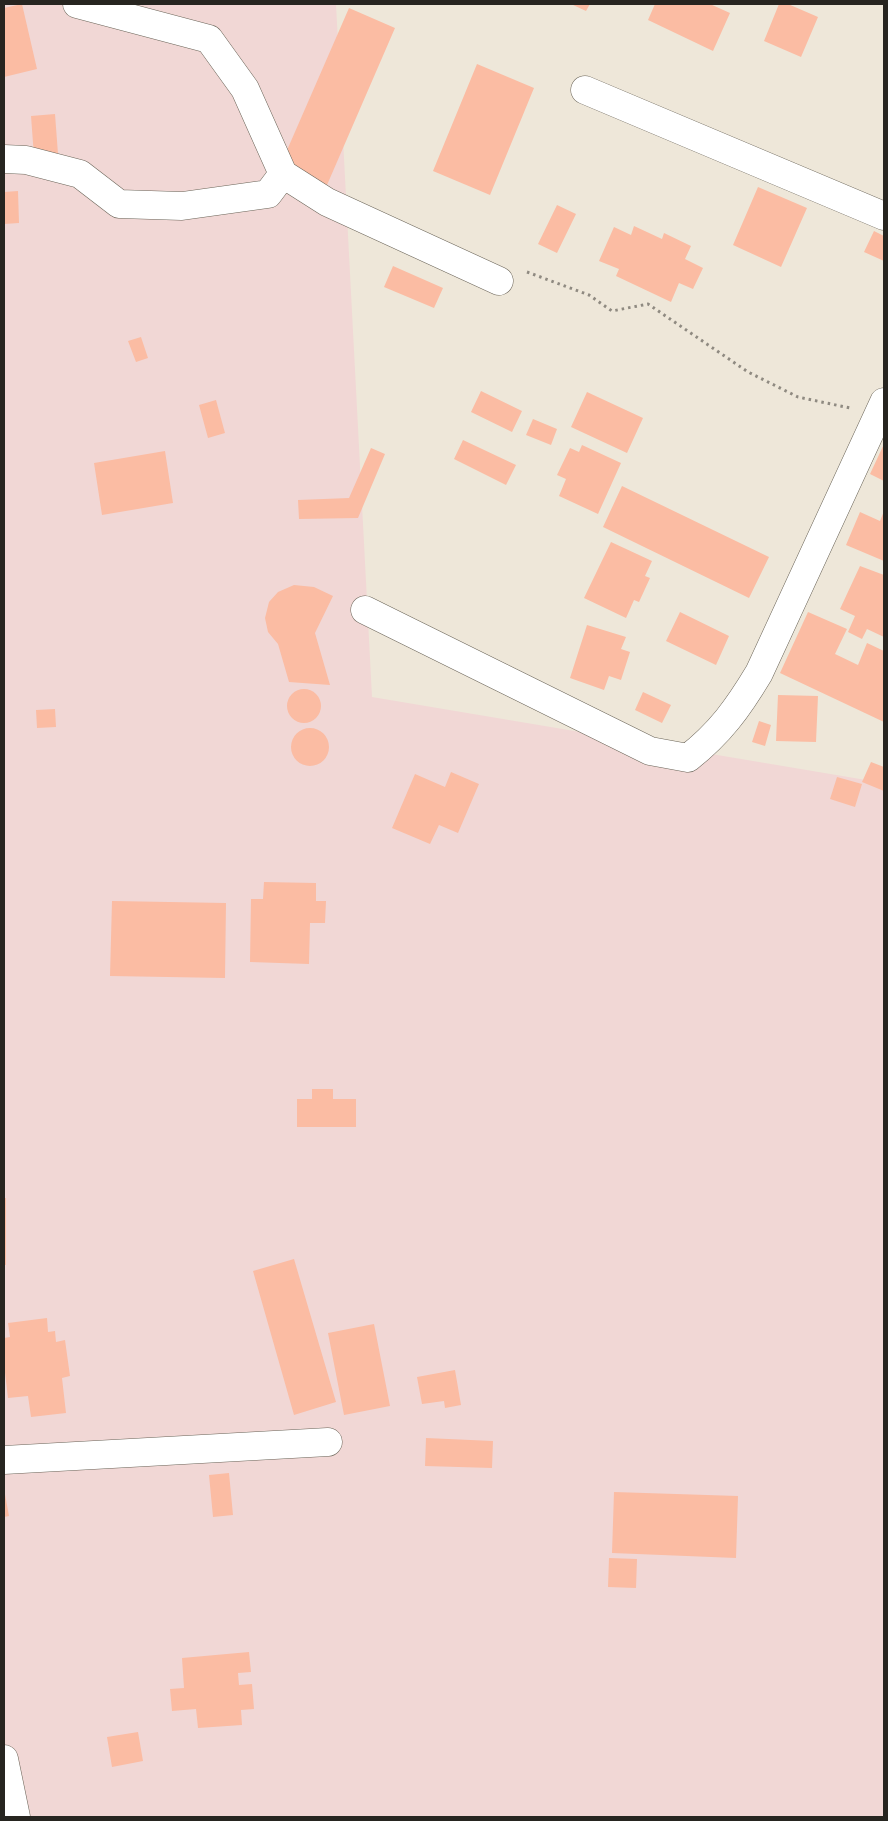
<!DOCTYPE html>
<style>
body{margin:0}
#map{position:relative;width:888px;height:1821px;overflow:hidden;background:#eee7d9;font-family:Bitter,serif}
canvas{display:block}
.frame{position:absolute;inset:0;border:5px solid #272520;pointer-events:none}
</style>
<div id="map">
<canvas width="888" height="1821"></canvas>
<div class="frame"></div>
</div>
<script>
const c = document.querySelector('canvas').getContext('2d');
c.lineJoin = 'round';
function fillPath(path, color) { c.fillStyle = color; c.fill(path, 'evenodd'); }
function trace(path, color, width, dash) { c.strokeStyle = color; c.lineWidth = width; c.lineCap = dash ? 'butt' : 'round'; c.setLineDash(dash || []); c.stroke(path); }
fillPath(new Path2D(`
 M4,4H336L372,697L884,783V1817H4Z`), '#f1d7d5');
fillPath(new Path2D(`
 M22,4L37,69L4,77V8Z
 M571,4H590L586,11Z
 M655,4H710L730,13L713,51L648,20Z
 M779,4H788L818,17L801,57L764,41Z
 M349,8L395,28L327,185L281,164Z
 M477,64L534,88L490,195L433,171Z
 M55,114L58,154L34,156L31,116Z
 M758,187L807,208L781,267L733,245Z
 M18,191L19,223L4,224V192Z
 M557,205L576,214L557,253L538,244Z
 M634,226L662,239L664,233L691,246L685,259L703,268L693,289L679,283L671,302L616,276L619,269L599,261L614,227L631,235Z
 M874,231L884,236V261L864,252Z
 M393,266L443,288L434,308L384,287Z
 M141,337L148,358L136,362L128,341Z
 M481,391L522,411L512,432L471,412Z
 M587,392L643,418L627,453L571,427Z
 M216,400L225,433L208,438L199,405Z
 M533,419L557,429L551,445L526,435Z
 M463,440L516,465L506,485L454,459Z
 M884,444V481L870,474Z
 M582,445L621,463L598,514L559,496L566,479L557,475L570,448L579,452Z
 M371,448L385,454L358,518L299,519L298,500L349,498Z
 M165,451L173,503L102,515L94,463Z
 M622,486L769,557L749,598L603,527Z
 M884,511V561L846,545L860,512L880,521Z
 M611,542L652,561L645,576L650,578L639,602L634,600L626,618L584,598Z
 M860,566L884,575V637L867,629L862,639L848,632L855,616L840,609Z
 M294,585L314,587L333,596L315,633L330,685L289,682L278,644L268,632L265,618L269,602L278,592Z
 M680,612L729,636L716,665L666,641Z
 M808,612L847,629L835,654L858,665L867,643L884,651V722L780,673Z
 M587,625L626,637L621,649L630,652L621,680L609,676L604,690L570,678Z
 M287 706a17 17 0 1 1 34 0a17 17 0 1 1-34 0Z
 M643,692L671,705L662,723L635,710Z
 M778,695L818,696L816,742L776,741Z
 M55,709L56,727L37,728L36,710Z
 M759,721L771,725L765,746L752,742Z
 M291 747a19 19 0 1 1 38 0a19 19 0 1 1-38 0Z
 M871,762L884,767V791L862,782Z
 M451,772L479,784L458,833L439,825L430,844L392,828L415,774L445,787Z
 M837,777L862,784L855,807L830,799Z
 M264,882L316,883V901H326L325,923H310L309,964L250,962L251,899H263Z
 M112,901L226,903L225,978L110,976Z
 M312,1089H333V1099H356V1127H297V1099H312Z
 M4,1198H6V1265H4Z
 M294,1259L336,1402L294,1415L253,1271Z
 M47,1318L48,1332L55,1331L56,1342L65,1340L70,1376L62,1378L66,1413L31,1417L28,1396L8,1398L4,1364V1338L10,1337L8,1323Z
 M374,1324L390,1406L344,1415L328,1333Z
 M455,1370L461,1405L445,1408L444,1401L422,1404L417,1377Z
 M426,1438L493,1441L492,1468L425,1466Z
 M229,1473L233,1515L213,1517L209,1475Z
 M4,1489L9,1516L4,1517Z
 M614,1492L738,1496L736,1558L612,1553Z
 M609,1558L637,1559L636,1588L608,1587Z
 M249,1652L251,1672L238,1673L239,1685L252,1684L254,1709L241,1710L242,1725L198,1728L196,1709L172,1711L170,1689L184,1688L182,1658Z
 M138,1732L143,1761L112,1767L107,1737Z`), '#fbbca3');
const street = new Path2D(`
 M77,4L209,39L245,89L283,174L327,202L499,281
 M585,90L884,216
 M4,159L26,160L80,174L119,204L182,206L268,194L283,174
 M365,610L650,751L688,758C720,733 738,708 759,673L884,402
 M4,1460L328,1442
 M4,1759L16,1817`);
trace(street, '#6b6559', 29);
trace(new Path2D(`
 M527,272L589,295L612,311L648,304L748,372L798,397L850,408`), '#8f8a81', 3, [2.5, 4]);
trace(street, '#fff', 28);
</script>
